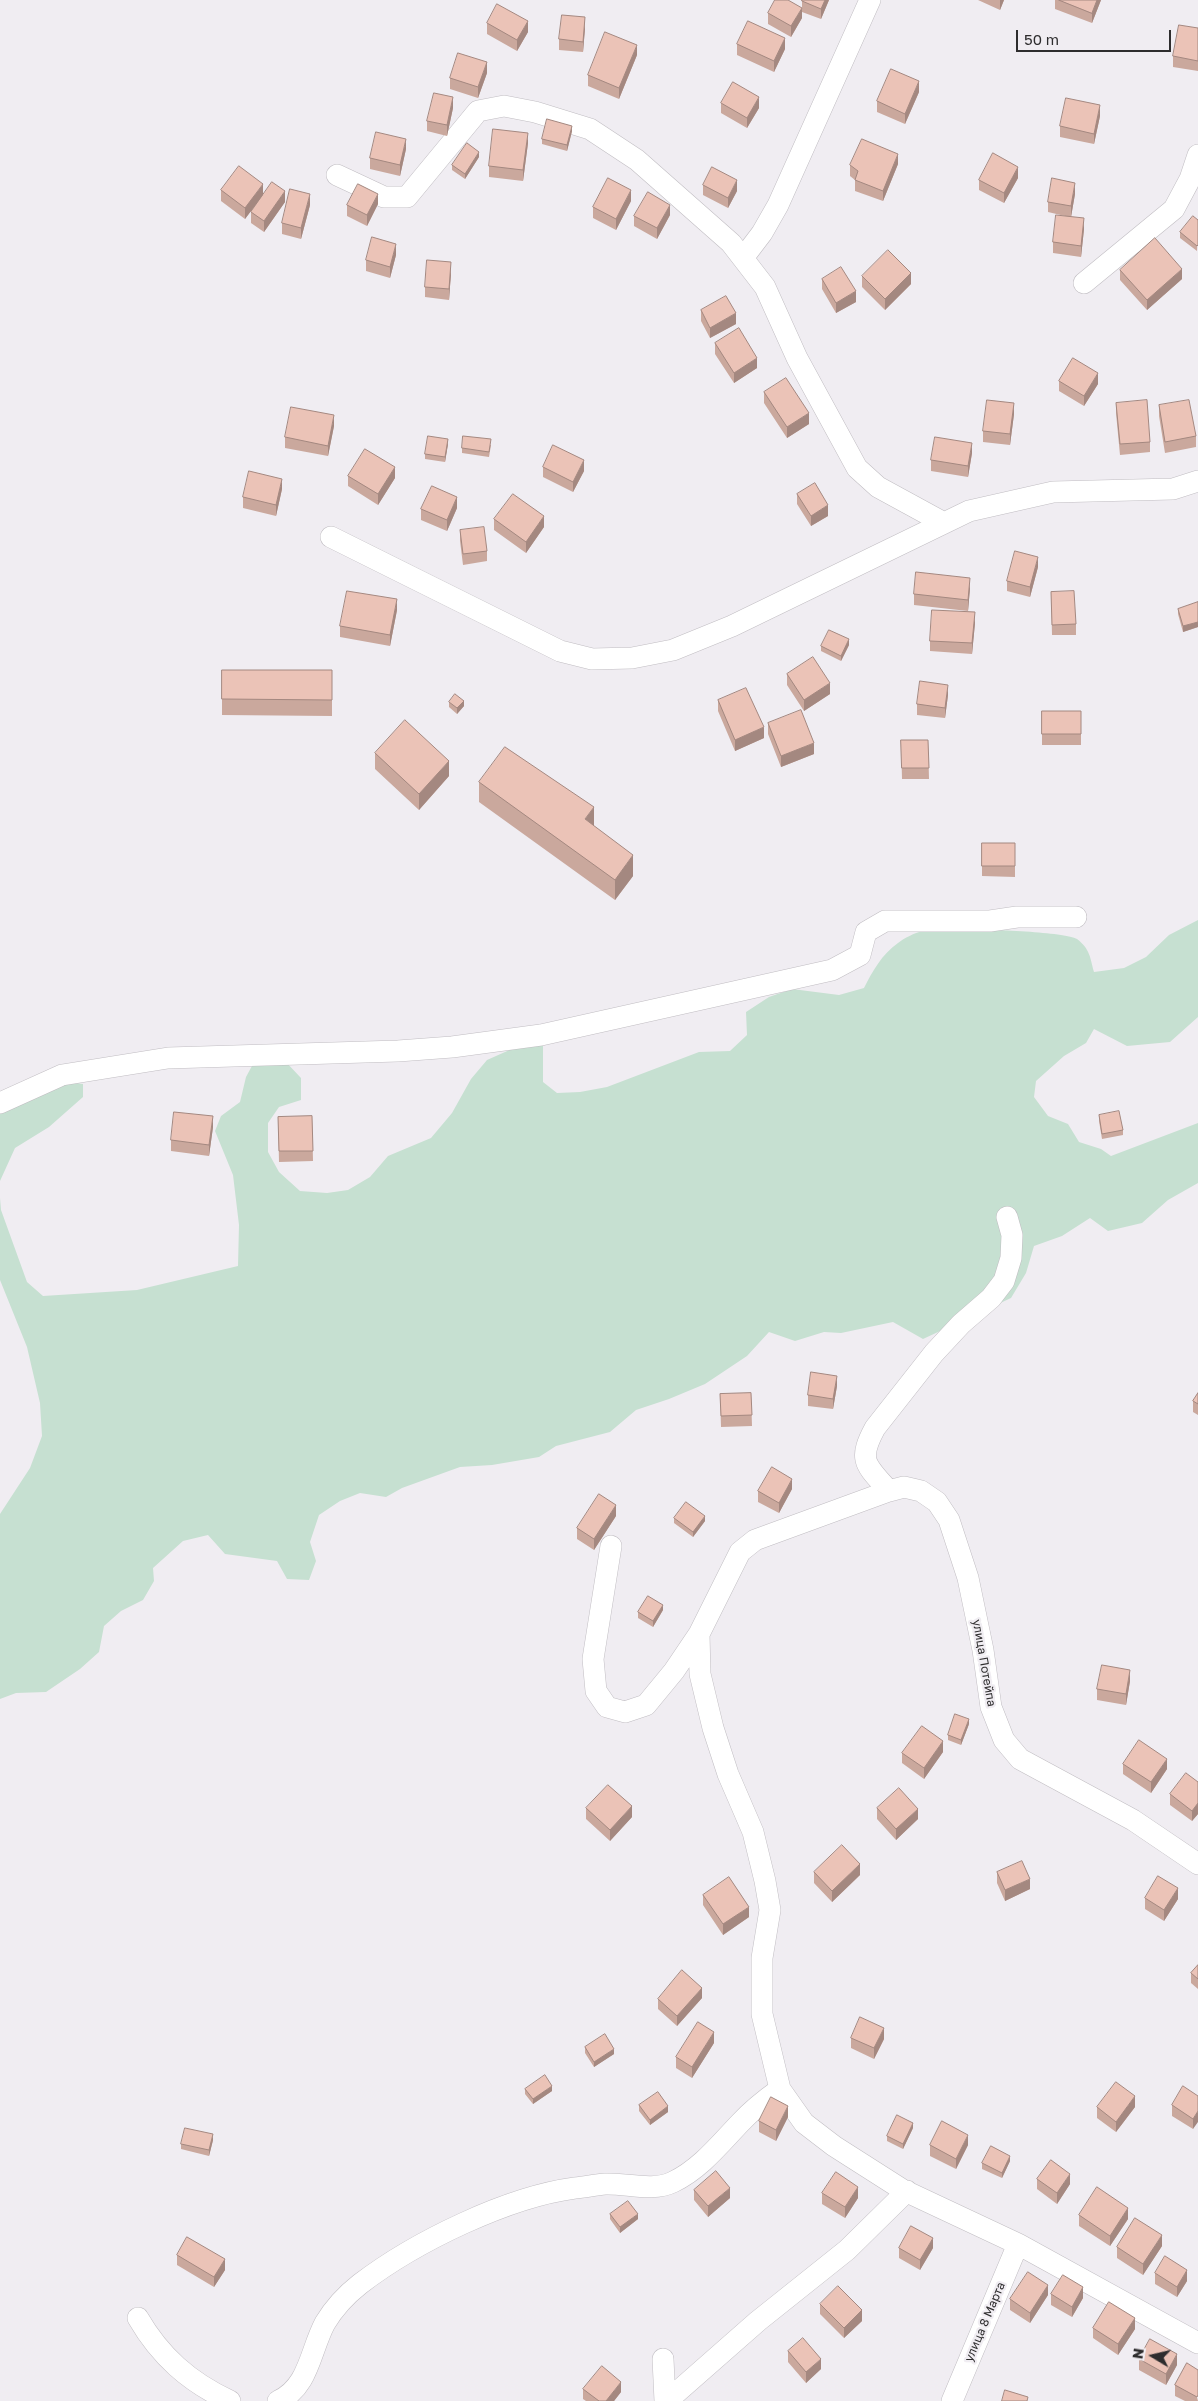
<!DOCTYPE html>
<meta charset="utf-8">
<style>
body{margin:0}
#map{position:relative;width:1198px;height:2401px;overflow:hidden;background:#f0edf2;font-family:"Golos Text",sans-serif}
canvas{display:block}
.north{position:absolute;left:1128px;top:2331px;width:50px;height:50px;-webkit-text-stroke:4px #f0edf2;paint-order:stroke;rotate:279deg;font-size:14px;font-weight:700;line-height:20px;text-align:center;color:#2e2d2e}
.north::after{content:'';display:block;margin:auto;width:18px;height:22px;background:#2e2d2e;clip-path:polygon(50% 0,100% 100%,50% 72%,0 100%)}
.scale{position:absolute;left:1016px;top:30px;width:155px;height:22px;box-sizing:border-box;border:2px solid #2e2d2e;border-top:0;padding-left:6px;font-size:15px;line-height:18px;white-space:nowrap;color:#2e2d2e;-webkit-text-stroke:4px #f0edf2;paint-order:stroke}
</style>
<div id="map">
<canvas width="1198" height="2401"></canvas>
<div class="north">N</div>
<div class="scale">50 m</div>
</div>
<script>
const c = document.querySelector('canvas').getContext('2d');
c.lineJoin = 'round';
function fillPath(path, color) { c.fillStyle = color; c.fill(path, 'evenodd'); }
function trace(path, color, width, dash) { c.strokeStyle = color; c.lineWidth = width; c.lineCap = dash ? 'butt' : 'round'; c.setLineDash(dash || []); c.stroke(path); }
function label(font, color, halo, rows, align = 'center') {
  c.font = font + ' "Golos Text",sans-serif'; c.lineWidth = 4.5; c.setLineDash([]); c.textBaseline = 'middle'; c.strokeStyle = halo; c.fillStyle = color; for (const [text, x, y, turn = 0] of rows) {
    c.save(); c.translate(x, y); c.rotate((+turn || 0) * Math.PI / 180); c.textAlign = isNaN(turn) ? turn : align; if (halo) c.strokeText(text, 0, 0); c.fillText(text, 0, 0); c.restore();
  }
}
fillPath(new Path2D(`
 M1198,920V1017L1170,1042L1127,1046L1094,1029L1086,1043L1064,1056L1036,1081L1034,1097L1048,1116L1068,1124L1079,1142L1101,1149L1111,1156L1198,1123V1183L1168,1200L1142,1223L1108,1231L1090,1218L1062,1236L1034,1246L1026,1273L1011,1298L923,1339L893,1322L841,1333L824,1332L795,1341L769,1332L747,1356L705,1384L669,1399L636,1410L610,1432L556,1446L539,1457L492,1465L460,1467L402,1488L386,1497L360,1493L340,1501L319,1515L310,1542L316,1561L309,1580L287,1579L277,1561L225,1554L208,1535L183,1541L153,1568L154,1581L143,1600L121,1611L104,1626L99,1652L80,1669L46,1692L16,1693L0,1699V1514L30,1468L42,1436L40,1403L27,1347L0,1280V1198L1,1210L27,1282L43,1296L137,1290L238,1266L239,1225L233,1175L215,1131L221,1116L240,1102L246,1077L253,1064L285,1061L301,1078V1100L279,1107L268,1123V1152L279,1172L300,1191L327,1193L348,1190L370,1177L388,1156L431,1138L452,1113L471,1079L487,1060L514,1048L543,1043V1082L557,1093L580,1092L607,1087L699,1052L730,1051L747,1035L746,1012L769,997L792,989L839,995L864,988C872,972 882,954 898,943C904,938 915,933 922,931C939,926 1066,931 1077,939C1090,949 1090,957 1094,972L1124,968L1146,957L1169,935Z
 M68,1082L83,1084V1097L49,1127L15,1148L0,1181V1112Z`), '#c6e0d1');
const minor = new Path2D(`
 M337,175L384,197H407L478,111L504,106L535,112L590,129L637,160L731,243L765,287L797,358L857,468L878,487L944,523
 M743,258L762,233L778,205L870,0
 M1084,283L1174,209L1190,179L1198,155
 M331,537L560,651L592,659L632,658L673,650L732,626L969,511L1053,492L1173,489L1198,481
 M0,1103L62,1075L168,1058L398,1051L452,1047L541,1035L832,970L860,955L866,932L885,921H990L1017,917H1076
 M889,1491C866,1465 857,1461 875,1428L934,1353L961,1324L991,1298L1004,1281L1011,1258L1012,1235L1007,1217
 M611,1546L593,1659L596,1691L607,1707L625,1712L646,1705L674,1671L699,1634L740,1552L755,1540L889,1491L904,1487L921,1491L937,1502L949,1520L968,1578L983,1650L991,1707L1004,1740L1020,1759L1133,1820L1198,1864
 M699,1634L700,1674L713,1728L728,1774L753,1832L765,1881L770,1910L762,1958V2014L780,2089L804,2123L834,2146L903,2190L1018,2244L1198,2343
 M138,2318C160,2356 189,2382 230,2401
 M663,2359L665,2401
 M278,2401C309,2387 310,2351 325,2323C334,2308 346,2295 360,2284C415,2242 507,2197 575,2188C585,2187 595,2185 605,2184C626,2183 653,2192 673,2182C700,2169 719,2145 740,2123C752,2110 766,2099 780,2089
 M667,2401L758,2321L847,2250L907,2191
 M952,2401L1018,2244`);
trace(minor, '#c0bdc2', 22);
trace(minor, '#fff', 21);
fillPath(new Path2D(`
 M829,0L821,19L802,12V1Z
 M978,0H1004L1000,10Z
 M1055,0H1101L1092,23L1055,9Z
 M768,13L802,18L791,37L768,24Z
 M487,23L528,32L517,51L487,34Z
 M585,28L583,52L559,50V39Z
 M1198,28V71L1173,67V56Z
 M737,44L785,49L774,72L737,55Z
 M637,55L619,99L588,86V75Z
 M487,73L478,98L450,89V78Z
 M919,92L905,124L877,112V101Z
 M721,103L759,108L747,128L721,113Z
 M453,108L447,136L427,131V121Z
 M1100,116L1094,144L1060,137V126Z
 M572,131L567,151L542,144V139Z
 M528,143L523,181L489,177V166Z
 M406,149L400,176L370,169V158Z
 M479,157L465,179L452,170V165Z
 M898,164L883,201L855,191V180L850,176V165Z
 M1018,178L1004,203L979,190V180Z
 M703,185L737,191L728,208L703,195Z
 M221,190L263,195L285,202L264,232L251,223V212L262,196L245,219L221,201Z
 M1075,194L1071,217L1084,229L1081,257L1053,253V242L1065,216L1048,212V202Z
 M631,201L616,230L593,218V207Z
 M378,204L367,226L347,216V205Z
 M310,205L301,239L282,234V223Z
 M670,215L657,239L634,226V216Z
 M1198,220L1197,251L1180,238V232Z
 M396,255L390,278L366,271V260Z
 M1120,270L1182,279L1147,310L1120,280Z
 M451,273L449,300L425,297V287Z
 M862,276L911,284L885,310L862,287Z
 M822,279L856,302L836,313L822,289Z
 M701,310L736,324L710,338L701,321Z
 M715,343L757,368L734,383L715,354Z
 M1059,381L1098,384L1084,406L1059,391Z
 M764,392L809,424L787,438L764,403Z
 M1116,403L1150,442V452L1120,455L1116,413Z
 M1159,405L1196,436V447L1165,453L1159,416Z
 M1014,414L1010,445L983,442V431Z
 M334,426L328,456L285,448V437Z
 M448,444L445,462L425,459V454Z
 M491,445L489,457L462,453V448Z
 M972,453L968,477L931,471V460Z
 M543,467L584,471L573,492L543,477Z
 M348,476L395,478L378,505L348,486Z
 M282,489L276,516L243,508V497Z
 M797,494L828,516L811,526L797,504Z
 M457,508L447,531L421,520V509Z
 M494,519L544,527L526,553L494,530Z
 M460,530L487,551V561L463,565L460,541Z
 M1038,567L1030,597L1007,591V581Z
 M970,588L968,611L914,605V594Z
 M1051,592L1076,624V635H1052Z
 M1198,602V627L1183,632L1178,614V609Z
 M397,610L390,646L340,637V626Z
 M975,623L972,654L930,651V641Z
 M849,645L841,661L821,651V646Z
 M222,670H332V716L222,715Z
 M787,674L830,694L804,711L787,685Z
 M948,695L945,718L917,715V704Z
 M718,700L764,738L735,751L718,711Z
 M449,702L464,706L457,714L449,707Z
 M1042,711H1081V745H1042Z
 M768,723L814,754L781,767L768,734Z
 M901,740H928L929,779H902Z
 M375,753L449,776L419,810L375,769Z
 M479,782L594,826L633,876L615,900L479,802Z
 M982,843H1015V877L982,876Z
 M1099,1115L1123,1130V1135L1102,1139L1099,1121Z
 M312,1116L313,1161L279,1162L278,1117Z
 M213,1127L209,1156L171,1151V1140Z
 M837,1386L833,1409L808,1406V1395Z
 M751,1393L752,1426L721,1427L720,1394Z
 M1198,1393V1415L1193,1412V1401Z
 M792,1489L779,1513L758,1502V1491Z
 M616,1516L594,1550L577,1539V1528Z
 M674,1518L705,1521L693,1537L674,1523Z
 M663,1610L653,1627L638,1618V1612Z
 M1130,1681L1126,1705L1097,1700V1689Z
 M969,1724L961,1745L948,1740V1735Z
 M943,1752L924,1779L902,1763V1753Z
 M1123,1764L1167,1769L1151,1793L1123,1774Z
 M1198,1782V1814L1192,1821L1170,1805V1794Z
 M586,1808L632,1817L610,1841L586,1819Z
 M877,1808L918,1819L896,1840L877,1819Z
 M814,1872L860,1875L832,1902L814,1883Z
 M997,1872L1030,1889L1005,1901L997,1883Z
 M703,1895L749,1917L723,1935L703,1905Z
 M1145,1898L1178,1899L1164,1921L1145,1909Z
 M1198,1965V1989L1191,1983V1973Z
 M702,1998L677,2026L658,2009V1999Z
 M851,2038L884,2039L874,2059L851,2048Z
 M714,2043L692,2078L676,2068V2057Z
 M585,2047L614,2054L594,2067L585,2053Z
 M525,2089L552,2091L533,2104L525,2094Z
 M1198,2096L1193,2129L1172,2116V2105Z
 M639,2105L668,2112L650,2125L639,2111Z
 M1097,2107H1135L1116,2132L1097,2118Z
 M788,2117L776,2141L759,2132V2121Z
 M913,2128L903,2149L887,2141V2136Z
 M213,2140L209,2156L181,2149V2144Z
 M930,2145H968L956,2169L930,2156Z
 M1010,2161L1002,2178L982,2169V2163Z
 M1037,2179L1070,2184L1057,2204L1037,2189Z
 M694,2190L730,2198L708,2217L694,2200Z
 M822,2193L858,2198L845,2218L822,2204Z
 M610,2214L638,2219L620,2233L610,2219Z
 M1079,2215L1128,2219L1110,2246L1079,2226Z
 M1162,2246L1143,2275L1117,2258V2247Z
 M899,2248H933L920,2270L899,2258Z
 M177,2255L225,2270L214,2287L177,2265Z
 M1155,2273L1187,2281L1177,2297L1155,2284Z
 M1051,2294L1083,2298L1072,2317L1051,2305Z
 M1048,2295L1030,2323L1010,2310V2299Z
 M820,2304L862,2321L844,2338L820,2314Z
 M1093,2328L1135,2329L1118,2355L1093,2338Z
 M788,2351L821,2369L806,2383L788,2362Z
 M1139,2359L1177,2365L1166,2385L1139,2370Z
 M1187,2363L1198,2401H1185L1175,2396V2385Z
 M583,2389L621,2392L614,2401H586L583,2399Z`), '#caa89d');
fillPath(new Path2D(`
 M825,0H829L821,19V9Z
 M1000,0H1004L1000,10Z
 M1097,0H1101L1092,23V13Z
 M802,8V18L791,37V26Z
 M585,17V28L583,52V42Z
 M528,21V32L517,51V40Z
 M785,38V49L774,72V61Z
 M637,45V55L619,99V88Z
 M487,62V73L478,98V87Z
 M919,81V92L905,124V114Z
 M453,97V108L447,136V125Z
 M759,97V108L747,128V118Z
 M1100,105V116L1094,144V134Z
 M572,126V131L567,151V145Z
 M528,133V143L523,181V170Z
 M406,139V149L400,176V165Z
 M479,152V157L465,179V174Z
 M898,154V164L883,201V191Z
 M1018,167V178L1004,203V193Z
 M737,180V191L728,208V198Z
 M1075,183V194L1071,217V206Z
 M263,184V195L245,219V208Z
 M631,190V201L616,230V219Z
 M285,191V202L264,232V221Z
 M310,194V205L301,239V228Z
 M378,194V204L367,226V215Z
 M670,205V215L657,239V228Z
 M1084,218V229L1081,257V246Z
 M396,244V255L390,278V267Z
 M451,262V273L449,300V289Z
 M1182,269V279L1147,310V300Z
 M911,273V284L885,310V299Z
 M856,291V302L836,313V303Z
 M736,313V324L710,338V328Z
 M757,358V368L734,383V373Z
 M1098,373V384L1084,406V396Z
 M1014,403V414L1010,445V434Z
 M809,413V424L787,438V427Z
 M334,415V426L328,456V446Z
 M448,439V444L445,462V457Z
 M972,443V453L968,477V466Z
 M584,460V471L573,492V482Z
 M395,467V478L378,505V494Z
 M282,479V489L276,516V505Z
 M457,497V508L447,531V520Z
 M828,505V516L811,526V516Z
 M544,516V527L526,553V542Z
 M1038,557V567L1030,597V587Z
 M970,578V588L968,611V600Z
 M397,599V610L390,646V635Z
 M975,612V623L972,654V643Z
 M1198,622V627L1183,632V626Z
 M849,639V645L841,661V656Z
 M830,683V694L804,711V700Z
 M948,685V695L945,718V708Z
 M464,701V706L457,714V708Z
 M764,727V738L735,751V740Z
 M814,743V754L781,767V756Z
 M449,761V776L419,810V794Z
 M594,807V827L585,819Z
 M633,855V876L615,900V880Z
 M213,1116V1127L209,1156V1145Z
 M837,1376V1386L833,1409V1399Z
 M792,1479V1489L779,1513V1503Z
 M616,1505V1516L594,1550V1539Z
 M705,1516V1521L693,1537V1532Z
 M663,1605V1610L653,1627V1621Z
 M1130,1670V1681L1126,1705V1694Z
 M969,1719V1724L961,1745V1740Z
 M943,1741V1752L924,1779V1768Z
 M1167,1759V1769L1151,1793V1782Z
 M1198,1803V1814L1192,1821V1811Z
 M632,1806V1817L610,1841V1830Z
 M918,1809V1819L896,1840V1829Z
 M860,1864V1875L832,1902V1891Z
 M1030,1879V1889L1005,1901V1890Z
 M1178,1888V1899L1164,1921V1910Z
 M749,1907V1917L723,1935V1924Z
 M702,1988V1998L677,2026V2016Z
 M884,2028V2039L874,2059V2048Z
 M714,2032V2043L692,2078V2067Z
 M614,2049V2054L594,2067V2062Z
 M552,2086V2091L533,2104V2099Z
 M1135,2096V2107L1116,2132V2122Z
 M668,2106V2112L650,2125V2120Z
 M788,2106V2117L776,2141V2130Z
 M1198,2111V2122L1193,2129V2119Z
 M913,2123V2128L903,2149V2144Z
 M213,2134V2140L209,2156V2150Z
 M968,2135V2145L956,2169V2159Z
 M1010,2156V2161L1002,2178V2173Z
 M1070,2174V2184L1057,2204V2193Z
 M858,2187V2198L845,2218V2207Z
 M730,2188V2198L708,2217V2206Z
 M1128,2208V2219L1110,2246V2236Z
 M638,2214V2219L620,2233V2227Z
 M1162,2235V2246L1143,2275V2264Z
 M933,2238V2248L920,2270V2260Z
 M225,2259V2270L214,2287V2277Z
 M1187,2270V2281L1177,2297V2287Z
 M1048,2285V2295L1030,2323V2313Z
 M1083,2287V2298L1072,2317V2307Z
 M862,2310V2321L844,2338V2328Z
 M1135,2318V2329L1118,2355V2344Z
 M1177,2354V2365L1166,2385V2374Z
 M821,2359V2369L806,2383V2372Z
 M621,2382V2392L614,2401H606Z`), '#a48880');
const building = new Path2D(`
 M775,0H788L802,8L791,26L768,13Z
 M802,0H825L821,9L802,1Z
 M1059,0H1097L1092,13Z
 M497,4L528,21L517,40L487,23Z
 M562,15L585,17L583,42L559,39Z
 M748,21L785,38L774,61L737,44Z
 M1179,25L1198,28V61L1173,56Z
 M605,32L637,45L619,88L588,75Z
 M458,53L487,62L478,87L450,78Z
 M891,69L919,81L905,114L877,101Z
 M733,82L759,97L747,118L721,103Z
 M434,93L453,97L447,125L427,121Z
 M1066,98L1100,105L1094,134L1060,126Z
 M547,119L572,126L567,145L542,139Z
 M493,129L528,133L523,170L489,166Z
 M376,132L406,139L400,165L370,158Z
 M862,139L898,154L883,191L855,180L858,171L850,165Z
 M467,143L479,152L465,174L452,165Z
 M993,153L1018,167L1004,193L979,180Z
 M239,166L263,184L245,208L221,190Z
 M712,167L737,180L728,198L703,185Z
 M608,178L631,190L616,219L593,207Z
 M1052,178L1075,183L1071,206L1048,202Z
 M272,182L285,191L264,221L251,212Z
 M358,184L378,194L367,215L347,205Z
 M290,189L310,194L301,228L282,223Z
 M648,192L670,205L657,228L634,216Z
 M1056,215L1084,218L1081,246L1053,242Z
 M1193,216L1198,220V245L1197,246L1180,232Z
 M372,237L396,244L390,267L366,260Z
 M1155,238L1182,269L1147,300L1120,270Z
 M888,250L911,273L885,299L862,276Z
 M427,260L451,262L449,289L425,287Z
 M841,267L856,291L836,303L822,279Z
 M726,296L736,313L710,328L701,310Z
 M739,328L757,358L734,373L715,343Z
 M1073,358L1098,373L1084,396L1059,381Z
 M786,378L809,413L787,427L764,392Z
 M987,400L1014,403L1010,434L983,431Z
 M1147,400L1150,442L1120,444L1116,403Z
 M1189,400L1196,436L1165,442L1159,405Z
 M291,407L334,415L328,446L285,437Z
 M428,436L448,439L445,457L425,454Z
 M463,436L491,439L489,452L462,448Z
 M935,437L972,443L968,466L931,460Z
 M553,445L584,460L573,482L543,467Z
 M365,449L395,467L378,494L348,476Z
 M249,471L282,479L276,505L243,497Z
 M815,483L828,505L811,516L797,494Z
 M432,486L457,497L447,520L421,509Z
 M513,494L544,516L526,542L494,519Z
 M484,527L487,551L463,554L460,530Z
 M1015,551L1038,557L1030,587L1007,581Z
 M916,572L970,578L968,600L914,594Z
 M347,591L397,599L390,635L340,626Z
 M1074,591L1076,624L1052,625L1051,592Z
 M1198,602V622L1183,626L1178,609Z
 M932,610L975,612L972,643L930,641Z
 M829,630L849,639L841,656L821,646Z
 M813,657L830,683L804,700L787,674Z
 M222,670H332V700L222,699Z
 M920,681L948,685L945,708L917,704Z
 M746,688L764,727L735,740L718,700Z
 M455,694L464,701L457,708L449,702Z
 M801,710L814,743L781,756L768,723Z
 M1042,711H1081V734H1042Z
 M405,720L449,761L419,794L375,753Z
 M901,740H928L929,768H902Z
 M505,747L594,807L585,819L633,855L615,880L479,782Z
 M982,843H1015V866H982Z
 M1119,1111L1123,1130L1102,1134L1099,1115Z
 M174,1112L213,1116L209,1145L171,1140Z
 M312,1116L313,1151H279L278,1117Z
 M811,1372L837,1376L833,1399L808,1395Z
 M751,1393L752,1415L721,1416L720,1394Z
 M1198,1393V1404L1193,1401Z
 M772,1467L792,1479L779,1503L758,1491Z
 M599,1494L616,1505L594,1539L577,1528Z
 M686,1502L705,1516L693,1532L674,1518Z
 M648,1596L663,1605L653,1621L638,1612Z
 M1102,1665L1130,1670L1126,1694L1097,1689Z
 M955,1714L969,1719L961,1740L948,1735Z
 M922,1726L943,1741L924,1768L902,1753Z
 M1139,1740L1167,1759L1151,1782L1123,1764Z
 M1186,1773L1198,1782V1803L1192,1811L1170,1794Z
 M608,1785L632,1806L610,1830L586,1808Z
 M899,1788L918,1809L896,1829L877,1808Z
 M842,1845L860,1864L832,1891L814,1872Z
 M1022,1861L1030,1879L1005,1890L997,1872Z
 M1158,1876L1178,1888L1164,1910L1145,1898Z
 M729,1877L749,1907L723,1924L703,1895Z
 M1198,1965V1979L1191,1973Z
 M682,1970L702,1988L677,2016L658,1999Z
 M860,2017L884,2028L874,2048L851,2038Z
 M698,2022L714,2032L692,2067L676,2057Z
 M605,2034L614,2049L594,2062L585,2047Z
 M545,2075L552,2086L533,2099L525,2089Z
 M1116,2082L1135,2096L1116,2122L1097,2107Z
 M1183,2086L1198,2096V2111L1193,2119L1172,2105Z
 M658,2092L668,2106L650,2120L639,2105Z
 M771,2097L788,2106L776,2130L759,2121Z
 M897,2115L913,2123L903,2144L887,2136Z
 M942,2121L968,2135L956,2159L930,2145Z
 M185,2128L213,2134L209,2150L181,2144Z
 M991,2146L1010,2156L1002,2173L982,2163Z
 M1051,2160L1070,2174L1057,2193L1037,2179Z
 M716,2171L730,2188L708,2206L694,2190Z
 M836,2172L858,2187L845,2207L822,2193Z
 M1097,2187L1128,2208L1110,2236L1079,2215Z
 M628,2201L638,2214L620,2227L610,2214Z
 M1135,2218L1162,2235L1143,2264L1117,2247Z
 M911,2226L933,2238L920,2260L899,2248Z
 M187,2237L225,2259L214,2277L177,2255Z
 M1165,2256L1187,2270L1177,2287L1155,2273Z
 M1028,2272L1048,2285L1030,2313L1010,2299Z
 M1063,2275L1083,2287L1072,2307L1051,2294Z
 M838,2286L862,2310L844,2328L820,2304Z
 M1109,2302L1135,2318L1118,2344L1093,2328Z
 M803,2338L821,2359L806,2372L788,2351Z
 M1150,2339L1177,2354L1166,2374L1139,2359Z
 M1187,2363L1198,2370V2395L1197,2397L1175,2385Z
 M602,2366L621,2382L606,2401H599L583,2389Z
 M1005,2390L1028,2397L1027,2401H1002Z`);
fillPath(building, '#ebc3b7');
trace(building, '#a48880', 1);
label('12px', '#2e2d2e', '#f0edf2', [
 ["улица Потейпа",984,1663,80],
 ["улица 8 Марта",985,2322,-67]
]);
</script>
